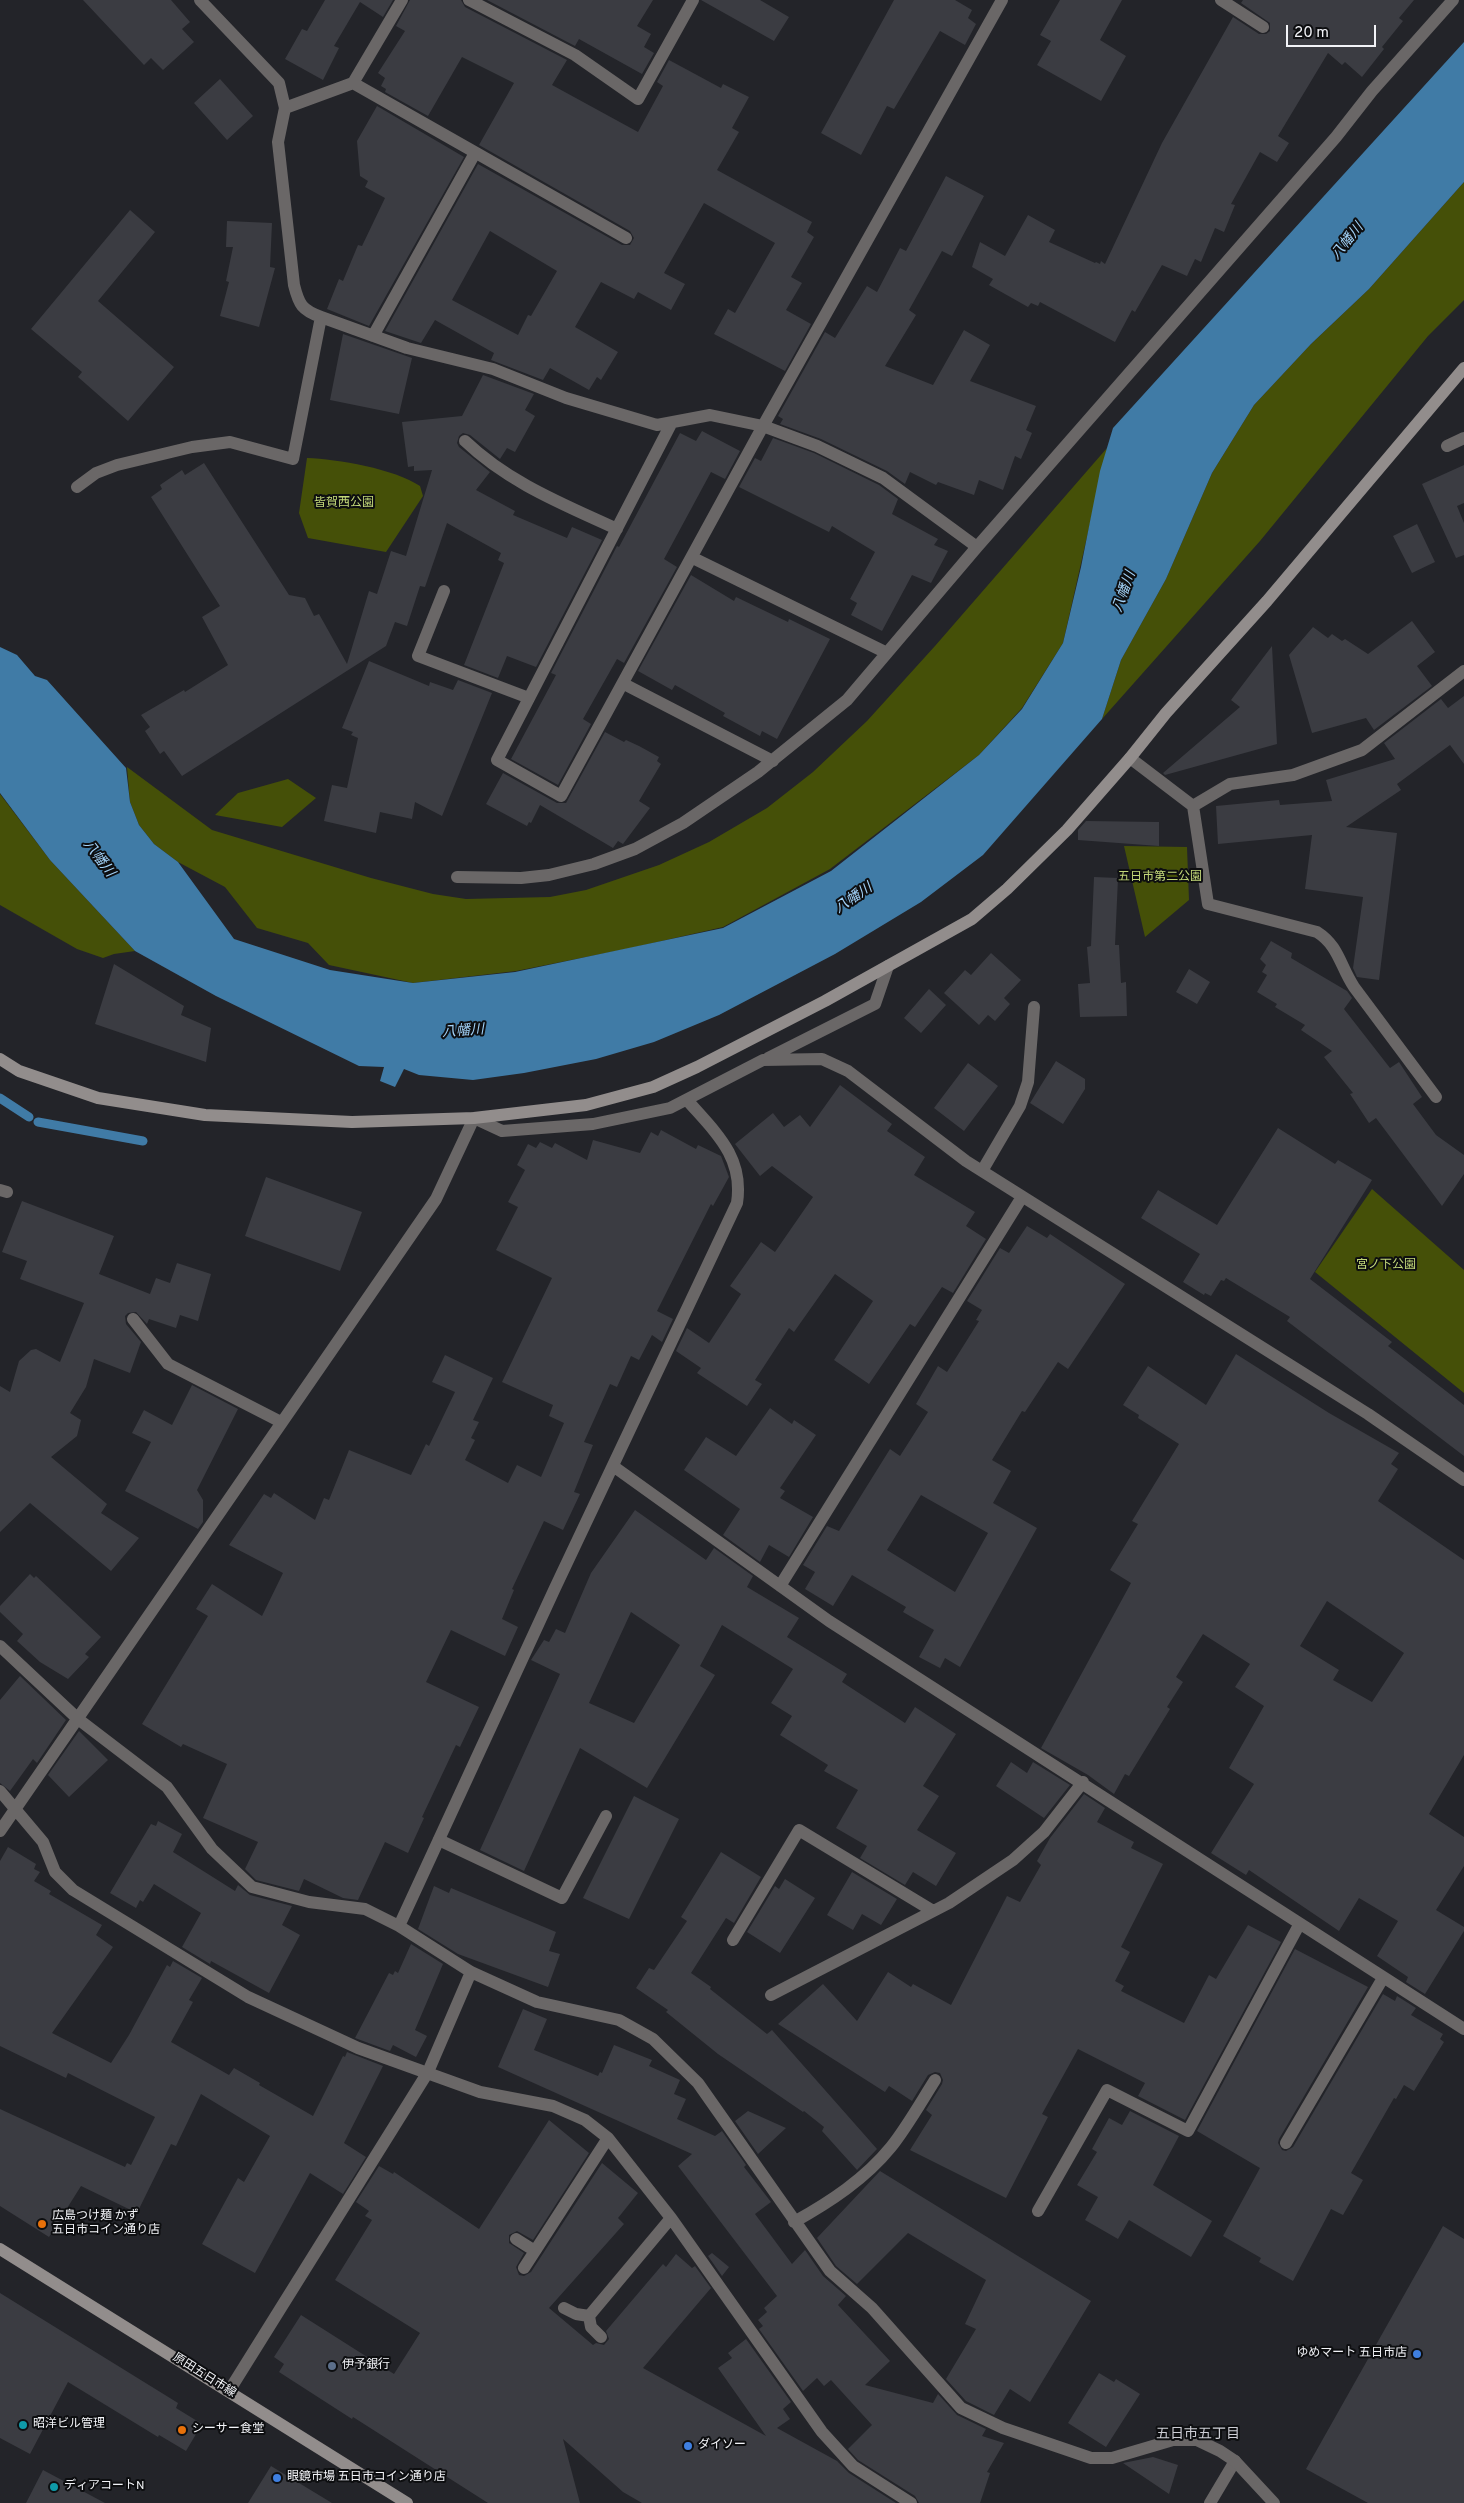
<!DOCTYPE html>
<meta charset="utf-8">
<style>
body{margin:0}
#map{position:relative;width:1464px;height:2503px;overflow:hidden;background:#232429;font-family:Overpass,sans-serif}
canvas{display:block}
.scale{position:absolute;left:1286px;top:25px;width:90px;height:22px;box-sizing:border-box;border:2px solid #f2f3f7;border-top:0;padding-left:6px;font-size:15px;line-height:18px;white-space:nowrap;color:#f2f3f7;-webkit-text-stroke:4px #0d0e10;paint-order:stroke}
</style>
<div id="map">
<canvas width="1464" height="2503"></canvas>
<div class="scale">20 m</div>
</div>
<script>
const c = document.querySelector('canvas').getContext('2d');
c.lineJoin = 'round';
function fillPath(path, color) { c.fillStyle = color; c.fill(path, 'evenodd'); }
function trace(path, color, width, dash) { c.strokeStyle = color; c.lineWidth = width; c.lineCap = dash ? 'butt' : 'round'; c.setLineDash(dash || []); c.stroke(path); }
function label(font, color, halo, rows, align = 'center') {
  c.font = font + ' Overpass,"Noto Sans JP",sans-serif'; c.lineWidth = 4; c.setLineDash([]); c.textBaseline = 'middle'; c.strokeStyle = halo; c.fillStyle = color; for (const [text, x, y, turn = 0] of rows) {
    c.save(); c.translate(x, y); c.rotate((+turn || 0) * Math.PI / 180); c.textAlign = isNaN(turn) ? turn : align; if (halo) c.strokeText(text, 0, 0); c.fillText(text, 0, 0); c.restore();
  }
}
fillPath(new Path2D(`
 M1464,182V300L1428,336L1260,541L1102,719L1121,660L1166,579L1212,473L1254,405L1309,346L1369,289Z
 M1107,448L1063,643L1022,708L979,755L830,869L723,927L631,948L516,971L413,983L329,965L308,943L257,928L225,887L178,862L154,844L139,825L130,802L127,767L212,830L371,878L433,894L466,899L550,897L586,890L659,865L709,842L767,808L813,772L867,721L935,646Z
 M307,458C337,459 395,469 420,486L423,496L386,552L308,538L299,513Z
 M288,779L316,798L282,827L215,815L238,793Z
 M0,794L50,860L135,951L114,954L103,958L77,949L0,905Z
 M1124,846L1187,847L1189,900L1145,937Z
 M1372,1189L1464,1270V1393L1315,1272Z`), '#455008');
fillPath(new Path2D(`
 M1464,42V182L1369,289L1311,344L1254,405L1212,473L1166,579L1121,660L1102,719L983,855L921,902L835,954L719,1015L654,1042L596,1059L524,1073L473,1080L419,1075L404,1069L395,1087L380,1081L384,1067L359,1066L216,996L135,951L50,860L0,793V647L17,655L35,676L47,680L126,768L130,802L139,825L154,844L178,862L234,939L330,970L413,983L515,972L723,928L831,871L979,755L1022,709L1063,643L1081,567L1100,471L1113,428Z`), '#407ba6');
trace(new Path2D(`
 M0,1098L29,1117
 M38,1122L143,1141`), '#407ba6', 9);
fillPath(new Path2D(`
 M83,0H171L190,22L182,29L194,42L163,70L151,58L144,65Z
 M325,0H393L383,17L360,2L334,46L339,48L323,80L285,59L302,29L307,31Z
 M410,0H461L465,7L567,60L552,85L638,132L663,86L657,82L669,60L721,88L723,84L749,97L732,128L739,132L717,170L812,222L807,232L814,237L791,277L802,283L786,310L811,324L785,371L714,334L728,309L735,313L775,243L704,203L664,273L685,284L671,310L638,292L634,299L601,282L575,327L618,352L601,380L597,377L589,390L550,368L543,380L491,360L494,353L435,320L421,343L385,331L478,164L622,245H630L634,238L630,231L479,145L514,83L462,57L428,116L385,92L386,89L381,86L385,78L378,73L405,31L396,26ZM490,231L557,271L531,316L528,315L518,335L452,300Z
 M487,0H653L637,26L651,34L644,47L654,53L642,74L579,39L575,46Z
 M701,0H760L789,17L774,41Z
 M894,0H955L972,10L968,18L976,24L965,45L940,31L894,109L887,106L861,155L821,133Z
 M1060,0H1122L1100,40L1126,56L1101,101L1037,65L1051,41L1040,35Z
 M1243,0H1414L1399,18L1403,21L1382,47L1384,49L1362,77L1345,62L1342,65L1328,53L1278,136L1289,143L1277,162L1260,152L1231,204L1235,205L1224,232L1215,228L1201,262L1195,259L1187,276L1162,265L1135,312L1132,310L1115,342L1040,302L1038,306L1031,303L1028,307L989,285L993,279L972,267L980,242L1005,256L1028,215L1055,230L1049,242L1095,263L1096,262L1100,264L1101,261L1105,264L1162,143L1233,17L1259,34H1266L1270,31V23L1241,3Z
 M220,79L253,116L227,140L194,103Z
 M377,106L464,157L369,326L327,309L339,279L343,281L358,245L362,246L385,198L365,187L368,181L360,176L357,141Z
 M946,176L984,196L952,256L942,251L909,310L916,315L885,366L933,385L964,330L990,345L970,381L1036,406L1026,430L1032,433L1021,459L1015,456L1003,490L979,480L974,495L938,482L936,485L910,472L905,484L887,471L821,439L780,424L783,419L778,416L825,332L835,338L867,286L877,292L900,248L906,251Z
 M130,210L155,232L98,301L174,367L128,421L78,377L82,372L31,329Z
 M227,221L272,223L270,267L275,268L259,327L220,316L229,282L226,281L233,247H226Z
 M343,334L412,358L399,414L330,400Z
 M483,375L534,394L525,410L535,416L515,452L507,448L500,459L470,435L463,433L459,436L457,443L459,447L490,472L476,490L515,511L513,515L567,538L572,527L602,540L536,667L507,656L498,678L464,665L504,563L498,560L501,553L447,523L425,587L420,586L407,626L395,622L386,646L182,776L164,751L160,754L145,731L150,727L141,715L184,690L185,692L228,665L202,617L220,606L151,497L162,489L160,485L182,470L185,475L204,463L289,595L305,598L314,616L319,614L347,664L369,591L377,594L391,551L406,556L432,470L414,471V466L408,467L402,422L462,416Z
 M702,431L740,451L725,479L711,472L664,559L677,567L624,663L617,659L583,719L591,724L558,785L511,759L556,675L551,673L617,546L619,547L680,433L696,441Z
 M773,438L814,453L879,485L898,499L892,514L938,539L934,545L948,551L931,583L912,575L882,631L851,615L857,603L850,599L875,552L832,526L829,532L739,487L755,458L761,461Z
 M1464,465V503L1457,506L1464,523V555L1456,558L1422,484Z
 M1417,524L1435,562L1412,573L1393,536Z
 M691,575L734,601L736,597L788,622L789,619L830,639L777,739L762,731L760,736L723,716L725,713L675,685L672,690L638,671Z
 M1412,621L1435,652L1417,666L1432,686L1374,730L1366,718L1312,733L1289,655L1313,627L1328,638L1332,634L1342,641L1345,639L1368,654Z
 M1272,646L1277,744L1165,775L1163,773L1240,707L1231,700Z
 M369,661L429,686L430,682L453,690L458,680L492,693L442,816L415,802L412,819L380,812L376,833L324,821L332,785L347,788L358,738L351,735L353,732L342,728Z
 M1464,696V764L1450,745L1397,784L1401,790L1346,827L1397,833L1379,980L1357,977L1353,968L1363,897L1305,889L1312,835L1218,844L1216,806L1279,800L1280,805L1332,801L1326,780L1395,759L1384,743L1441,699L1448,708Z
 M605,732L624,742L626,740L639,746L659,757L657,761L661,764L639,801L650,808L623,844L618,841L613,848L540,805L531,823L529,822L527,826L486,804L503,773L557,803H566Z
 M1086,821L1159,822V846L1078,840V830Z
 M1094,877L1118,878L1115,945H1119L1121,983L1126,982L1127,1016L1080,1017L1078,984L1090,983L1087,947L1091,946Z
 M1271,941L1292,953L1291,958L1347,991L1352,998L1344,1009L1390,1068L1399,1062L1422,1097L1413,1104L1436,1135L1464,1155V1174L1442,1206L1376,1118L1369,1123L1350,1094L1353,1093L1324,1057L1332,1051L1301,1030L1305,1025L1275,1007L1277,1004L1257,992L1267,975L1262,972L1266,965L1260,959Z
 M991,953L1021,980L1004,998L1010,1004L995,1021L988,1015L979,1025L944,993L965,970L971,975Z
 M114,964L184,1006L181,1015L211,1028L206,1062L95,1024Z
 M1189,969L1210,982L1197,1004L1176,992Z
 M929,989L946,1005L921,1033L904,1018Z
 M1056,1061L1085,1079V1089L1063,1124L1030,1103Z
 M968,1063L998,1086L964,1131L934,1108Z
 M840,1085L892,1124L887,1131L925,1157L914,1175L975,1212L966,1226L986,1239L953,1293L942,1287L915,1327L910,1324L869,1384L834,1360L873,1301L835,1274L794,1332L789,1328L755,1380L762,1384L747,1406L697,1373L701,1368L676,1351L687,1328L709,1343L741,1294L730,1286L761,1242L775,1252L813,1197L772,1166L760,1176L735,1144L773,1113L784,1127L800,1115L810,1127Z
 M1278,1128L1335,1164L1338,1160L1372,1180L1310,1279L1392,1342L1388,1346L1464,1405V1456L1287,1321L1290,1317L1226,1278L1224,1281L1221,1280L1211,1296L1205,1293L1204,1295L1183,1282L1200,1254L1141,1218L1158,1190L1217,1225Z
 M661,1130L696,1149L698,1145L721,1156L729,1177L713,1206L711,1204L657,1311L673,1319L662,1342L652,1335L639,1360L631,1356L617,1387L610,1384L584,1442L593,1445L574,1492L580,1494L563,1530L544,1521L512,1589L514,1590L502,1619L518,1627L505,1656L451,1630L426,1682L479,1707L460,1747L456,1745L422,1817L424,1818L408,1853L385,1842L358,1900L343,1898L304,1879L299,1891L256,1880L245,1869L258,1842L203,1818L227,1764L183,1744L181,1747L142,1724L208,1616L196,1609L212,1584L262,1616L283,1573L229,1545L264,1494L271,1498L274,1493L315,1520L324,1498L329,1500L349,1450L411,1475L426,1444L429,1446L455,1392L432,1382L445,1355L493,1378L473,1420L479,1422L471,1438L475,1440L465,1460L508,1483L517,1465L541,1477L564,1423L549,1416L553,1405L502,1382L552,1278L496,1250L518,1207L508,1202L525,1170L517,1165L528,1144L536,1148L540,1142L552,1148L555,1143L587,1160L593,1140L640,1153L651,1132L658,1136Z
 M266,1177L362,1212L340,1271L245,1236Z
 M22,1201L114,1236L99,1274L150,1294L156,1278L170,1283L177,1263L211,1274L198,1321L180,1315L176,1328L149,1319L147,1324L136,1312L128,1313L125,1316L126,1324L141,1342L130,1373L94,1359L86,1387L70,1413L81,1420L77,1436L51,1457L107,1504L101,1513L139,1538L111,1571L30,1503L0,1532V1386L10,1392L19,1361L31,1350L36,1349L60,1362L84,1303L20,1279L27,1261L2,1252Z
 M1027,1226L1047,1238L1050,1234L1125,1284L1068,1369L1058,1362L1025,1412L1022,1411L992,1460L1011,1471L993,1503L1037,1528L960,1667L945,1658L940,1668L919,1657L934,1630L903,1612L906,1607L852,1575L833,1606L805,1589L815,1572L803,1565L827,1526L839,1531L890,1449L900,1456L928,1412L916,1404L938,1366L947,1372L979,1321L976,1320L982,1310L967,1301L1000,1248L1009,1253ZM921,1495L988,1533L955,1592L887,1550Z
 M1236,1354L1329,1413L1399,1453L1391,1464L1398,1469L1378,1501L1464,1560V1755L1429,1814L1464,1837V1866L1436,1910L1464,1927V1931L1425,1994L1406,1982L1408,1977L1377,1956L1398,1921L1359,1898L1339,1931L1249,1870L1246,1875L1211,1853L1254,1784L1229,1768L1264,1706L1235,1687L1250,1664L1203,1634L1176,1677L1183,1682L1167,1707L1170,1709L1129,1776L1125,1774L1114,1794L1088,1775L1041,1748L1131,1583L1110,1570L1138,1524L1132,1521L1179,1444L1138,1418L1139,1415L1123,1405L1148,1366L1206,1405ZM1327,1601L1404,1653L1372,1702L1333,1680L1339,1670L1300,1646Z
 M192,1385L238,1409L197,1490L203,1500V1522L198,1529L125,1491L151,1442L132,1433L144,1410L172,1425Z
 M770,1408L792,1424L794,1420L816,1435L780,1488L785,1491L780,1498L813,1517L789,1557L769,1545L760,1562L723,1535L740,1509L684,1470L706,1437L736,1456Z
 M635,1510L706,1560L714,1548L753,1576L747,1587L799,1618L787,1637L847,1674L842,1682L905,1723L915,1707L956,1734L923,1786L939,1796L917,1830L956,1853L936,1886L913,1872L905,1885L860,1858L867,1846L836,1828L858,1790L824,1771L828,1765L780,1735L792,1716L771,1703L793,1669L722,1625L700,1666L715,1675L647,1788L580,1748L524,1871L480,1850L560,1674L531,1660L544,1640L549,1642L556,1629L565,1633L591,1573ZM631,1612L680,1645L634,1723L589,1703Z
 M30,1574L34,1578L36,1576L101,1637L85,1654L89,1657L68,1679L40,1662L17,1641L23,1634L0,1612V1606Z
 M20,1676L66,1720L37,1763L33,1759L10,1791L0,1783V1700Z
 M79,1731L108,1760L69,1797L48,1775Z
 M1011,1762L1027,1773L1033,1762L1070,1785L1044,1818L996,1786Z
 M1084,1794L1105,1808L1097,1822L1134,1842L1131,1848L1163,1864L1121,1947L1130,1952L1115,1981L1124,1986L1121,1991L1184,2023L1209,1975L1216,1979L1248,1925L1281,1942L1185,2120L1138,2096L1145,2083L1078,2049L1042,2114L1048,2117L1006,2198L910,2150L932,2115L926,2110L942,2084L943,2080L940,2073L935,2072L928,2075L912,2101L889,2086L885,2092L778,2024L823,1984L857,2021L888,1972L911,1987L913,1984L951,2005L1007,1896L1020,1902L1041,1865L1037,1861L1050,1838Z
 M634,1796L679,1819L629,1919L583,1898Z
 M158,1821L182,1834L173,1852L235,1891L238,1885L250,1895L292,1906L282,1925L300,1935L269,1993L211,1961L210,1964L182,1947L201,1913L154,1884L143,1902L140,1900L136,1908L110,1893L151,1824L156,1826Z
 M8,1847L36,1864L34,1869L40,1872L34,1881L51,1891L49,1894L102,1925L96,1935L113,1947L52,2033L111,2063L129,2035L167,1965L170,1967L173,1961L202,1978L189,2000L193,2002L171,2042L229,2075L234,2068L260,2083L259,2085L313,2116L343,2056L345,2057L347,2052L383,2066L344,2143L366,2157L343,2194L310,2173L255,2273L202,2244L238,2178L244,2182L270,2136L201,2094L176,2146L171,2144L137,2213L81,2186L49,2237L0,2206V2109L125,2167L127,2163L131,2165L155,2117L68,2073L66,2078L0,2046V1861Z
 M721,1852L761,1877L734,1923L726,1918L691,1973L711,1987L710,1989L767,2034L772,2030L877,2149L857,2170L822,2131L824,2127L804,2111L803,2112L718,2054L666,2012L668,2010L636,1988L649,1968L654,1970L687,1921L681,1917Z
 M852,1872L897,1899L881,1925L862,1914L853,1930L827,1915Z
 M785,1879L815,1898L780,1953L747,1932L775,1886L779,1889Z
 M434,1886L449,1893L451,1888L556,1932L549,1951L560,1954L548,1987L458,1954L418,1929Z
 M411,1944L443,1964L415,2030L427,2036L416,2057L393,2045L390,2051L355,2038L389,1973L393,1975L395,1971L398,1973Z
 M1295,1949L1368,1987L1279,2139L1278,2143L1282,2150L1286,2151L1293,2147L1383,1994L1395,2001L1397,1996L1416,2008L1411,2015L1443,2034L1440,2039L1444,2042L1414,2091L1404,2085L1396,2099L1394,2098L1351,2173L1363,2180L1343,2215L1331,2209L1293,2281L1259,2262L1261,2258L1223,2236L1260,2168L1197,2131Z
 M523,2009L547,2019L534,2050L598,2076L600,2072L602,2073L614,2045L652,2060L649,2066L680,2080L674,2094L686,2099L677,2119L715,2136L722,2131L746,2165L744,2167L771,2202L755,2214L792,2264L805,2250L823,2276L846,2296L838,2305L890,2361L865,2385L933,2403L938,2394L957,2415L986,2429L982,2436L1004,2443L987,2472L990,2473L980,2503H919L915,2496L858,2460L848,2449L872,2425L831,2380L824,2386L817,2378L803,2391L759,2329L763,2326L758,2320L767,2312L764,2308L777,2296L678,2166L692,2154L498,2067Z
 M748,2111L786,2128L758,2154L735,2121Z
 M1130,2111L1179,2136L1153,2185L1212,2221L1191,2257L1129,2220L1118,2239L1085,2220L1098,2197L1077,2185L1097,2152L1092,2149L1109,2118L1122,2125Z
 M549,2120L589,2153L533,2240L517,2231L509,2235V2243L524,2253L516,2267L519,2275L524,2276L531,2272L602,2163L638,2193L618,2218L624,2224L549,2308L593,2345L596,2343L604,2345L609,2339L606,2331L663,2264L666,2267L676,2254L692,2268L695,2266L711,2288L643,2368L766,2436L718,2368L732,2358L728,2353L746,2339L791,2402L783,2409L790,2419L777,2428L837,2461L849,2473L896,2503H642L623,2492L563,2439L580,2503H488L353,2417L352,2419L279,2372L284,2364L274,2357L301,2315L394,2374L420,2333L335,2280L372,2220L365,2216L369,2211L356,2202L379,2166L393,2174L394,2172L479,2229Z
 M880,2171L1091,2301L1030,2402L1010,2389L994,2415L966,2401L946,2379L976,2329L965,2324L986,2280L908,2233L857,2284L836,2266L817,2238Z
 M1443,2226L1464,2239V2503H1368L1306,2469Z
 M712,2253L729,2267L722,2276L708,2256Z
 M0,2293L178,2403L176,2408L202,2424L186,2451L159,2435L158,2437L68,2382L30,2454L0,2438Z
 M1099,2373L1114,2382L1116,2379L1140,2394L1106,2447L1068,2423Z
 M1153,2457L1178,2465L1169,2494L1123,2463Z
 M271,2466L332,2503H248Z
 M43,2470L105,2503H26Z`), '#3b3c42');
trace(new Path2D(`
 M439,1840L562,1898L606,1816
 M1210,2503L1235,2461`), '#6a6767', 12);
trace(new Path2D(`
 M469,0L575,55L638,99L693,0
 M1221,0L1263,27
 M353,83L626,238
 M285,108L353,83L402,0
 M321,317L407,348L493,369L566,398L657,425L710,415L763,426L817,446L883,478L977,547
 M373,336L475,153
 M671,424L497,760L561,796L763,426L1002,0
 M465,441C509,483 563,504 617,529
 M1447,446L1464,438
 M77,487L96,473L117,465L192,447L230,442L293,459L321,317C302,310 299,305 294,285L278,142L285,108L279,83L200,0
 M693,558L887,653
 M444,591L418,656L529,698
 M624,684L773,761
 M1130,758L1193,806L1208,904L1317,932C1339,946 1340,966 1354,987L1436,1097
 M1193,806L1230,784L1293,775L1362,750L1464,671
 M457,877L521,878L549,875L594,864L635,849L683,823L758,772L847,700L977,547L1336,137L1372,91L1453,0
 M768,1058L875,1004L888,966
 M982,1171L1020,1106L1028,1082L1034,1007
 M0,1190L7,1192
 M133,1319L168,1364L281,1422
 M613,1466L829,1621L1464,2029
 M780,1586L1022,1197
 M0,1646L78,1719L167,1787L212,1849L252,1887L309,1902L365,1909L399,1926L471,1972L537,2002L619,2020L653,2039L698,2083L830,2271L872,2308L961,2408L1003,2428L1091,2458H1112L1173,2440H1197L1220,2451L1235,2461L1274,2503
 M0,1791L43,1842L55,1872L73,1890L248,1997L358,2048L480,2092L553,2106L585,2120L608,2138L671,2218L822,2432L853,2466L911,2503
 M0,1831L436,1199L474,1118L502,1131L593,1124L670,1108L763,1060L822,1059L848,1071L966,1161L1368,1414L1464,1480
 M399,1926L555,1588L737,1203C744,1157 716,1133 687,1100
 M733,1940L799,1830L933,1911
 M771,1995L949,1903L1013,1860L1044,1832L1083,1782
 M1286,2143L1383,1978
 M1038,2211L1107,2090L1188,2131L1299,1925
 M794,2222C830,2202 865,2179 891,2147C907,2127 921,2102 935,2080
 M516,2239L535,2251
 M524,2268L608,2138
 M564,2308L576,2314L589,2316L671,2218
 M589,2316L591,2327L601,2337
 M229,2391L428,2072L471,1972`), '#6a6767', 12);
trace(new Path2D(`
 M0,1059L19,1071L98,1098L205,1115L352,1122L474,1118L586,1105L653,1087L697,1067L825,1001L972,919L1007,889L1067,830L1130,758L1166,713L1267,601L1464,368
 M0,2249L407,2503`), '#928d8c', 12);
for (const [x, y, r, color] of [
 [42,2224,5,"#e8710a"],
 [1417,2354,5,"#3f7fe0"],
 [332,2366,5,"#5c6f8a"],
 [23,2425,5,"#0f9aa8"],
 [182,2430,5,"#e8710a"],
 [688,2446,5,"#3f7fe0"],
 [277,2478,5,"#3f7fe0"],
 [54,2487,5,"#0f9aa8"]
]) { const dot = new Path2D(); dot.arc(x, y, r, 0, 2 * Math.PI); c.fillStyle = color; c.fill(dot); trace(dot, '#0d0e10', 2); }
label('12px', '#c3d879', '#0d0e10', [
 ["皆賀西公園",344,504],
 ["五日市第二公園",1160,878],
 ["宮ノ下公園",1386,1266]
]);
label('12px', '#f2f3f7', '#0d0e10', [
 ["広島つけ麺 かず",52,2217],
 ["五日市コイン通り店",52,2231],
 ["ゆめマート 五日市店",1407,2354,"right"],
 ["伊予銀行",342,2366],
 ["昭洋ビル管理",33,2425],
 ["シーサー食堂",192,2430],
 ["ダイソー",698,2446],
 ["眼鏡市場 五日市コイン通り店",287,2478],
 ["ディアコートN",64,2487]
], 'left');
label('12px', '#f2f3f7', '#0d0e10', [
 ["原田五日市線",204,2376,32]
]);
label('italic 14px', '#a2d2f8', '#0d0e10', [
 ["八幡川",1348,242,-51],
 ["八幡川",1125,592,-70],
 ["八幡川",98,859,53],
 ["八幡川",854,899,-34],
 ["八幡川",463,1032,-4]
]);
label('14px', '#cccdd4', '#0d0e10', [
 ["五日市五丁目",1198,2435]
]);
</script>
